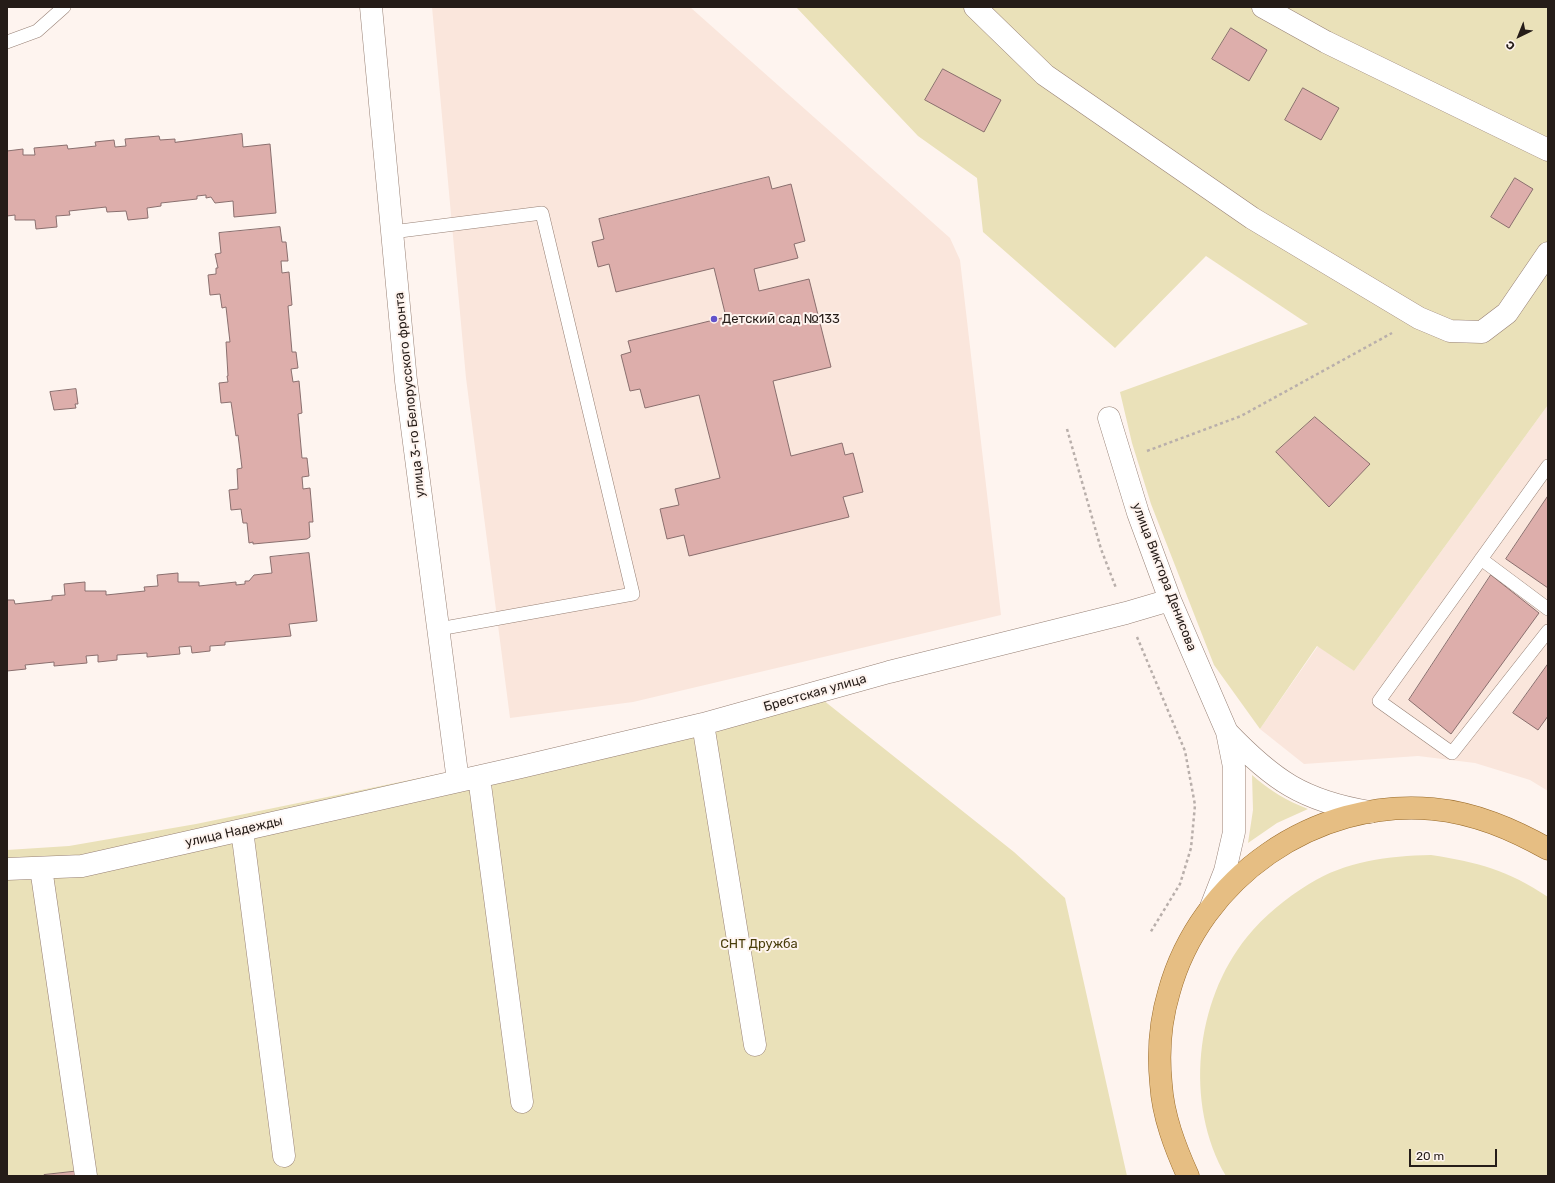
<!DOCTYPE html>
<meta charset="utf-8">
<style>
body{margin:0}
#map{position:relative;width:1555px;height:1183px;overflow:hidden;background:#fef4ef;font-family:Rubik,sans-serif}
canvas{display:block}
.frame{position:absolute;inset:0;border:8px solid #251c18;pointer-events:none}
.north{position:absolute;left:1499px;top:16px;width:40px;height:40px;-webkit-text-stroke:3px #fef4ef;paint-order:stroke;rotate:223deg;font-size:11px;font-weight:700;line-height:16px;text-align:center;color:#251c18}
.north::after{content:'';display:block;margin:auto;width:14px;height:18px;background:#251c18;clip-path:polygon(50% 0,100% 100%,50% 72%,0 100%)}
.scale{position:absolute;left:1409px;top:1149px;width:88px;height:18px;box-sizing:border-box;border:2px solid #251c18;border-top:0;padding-left:5px;font-size:12px;line-height:14px;white-space:nowrap;color:#251c18;-webkit-text-stroke:3px #fef4ef;paint-order:stroke}
</style>
<div id="map">
<canvas width="1555" height="1183"></canvas>
<div class="frame"></div>
<div class="north">С</div>
<div class="scale">20 m</div>
</div>
<script>
const c = document.querySelector('canvas').getContext('2d');
c.lineJoin = 'round';
function fillPath(path, color) { c.fillStyle = color; c.fill(path, 'evenodd'); }
function trace(path, color, width, dash) { c.strokeStyle = color; c.lineWidth = width; c.lineCap = dash ? 'butt' : 'round'; c.setLineDash(dash || []); c.stroke(path); }
function label(font, color, halo, rows, align = 'center') {
  c.font = font + ' Rubik,sans-serif'; c.lineWidth = 4; c.setLineDash([]); c.textBaseline = 'middle'; c.strokeStyle = halo; c.fillStyle = color; for (const [text, x, y, turn = 0] of rows) {
    c.save(); c.translate(x, y); c.rotate((+turn || 0) * Math.PI / 180); c.textAlign = isNaN(turn) ? turn : align; if (halo) c.strokeText(text, 0, 0); c.fillText(text, 0, 0); c.restore();
  }
}
fillPath(new Path2D(`
 M432,7H690L950,238L960,260L1001,615L633,702L510,718L466,378Z
 M1548,405V791L1530,780L1475,763L1418,756L1304,764L1260,729L1318,646L1354,671Z`), '#fae6dc');
fillPath(new Path2D(`
 M796,7H1548V405L1354,671L1317,646L1260,729L1214,665L1151,504L1132,443L1120,392L1308,324L1206,256L1115,348L983,232L977,178L918,136Z
 M818,696L1014,852L1065,898L1127,1176H7V850L69,846L196,824Z
 M1252,775C1269,790 1287,801 1308,809L1277,823L1248,843L1253,810Z
 M1431,855C1477,862 1508,870 1548,897V1176H1226C1184,1104 1195,1001 1247,937C1264,916 1286,898 1309,884C1346,861 1388,856 1431,855Z`), '#eae1b9');
const building = new Path2D(`
 M1231,28L1267,50L1249,81L1212,59Z
 M943,69L1001,100L984,132L925,100Z
 M1303,88L1339,108L1321,140L1285,120Z
 M242,134L243,147L270,144L276,213L234,217L233,201L215,203L211,197L206,198V195L197,196V199L161,203V206L147,208L148,218L128,220L126,211L107,212L106,207L69,211L70,215L56,216L57,227L36,229L35,220H15V215L7,216V151L23,149V155H35L34,148L67,145L68,149L96,146L95,142L114,140L115,147L126,146L125,139L159,136L160,140L175,139V142Z
 M769,177L772,189L791,184L805,241L794,244L798,258L754,269L759,291L809,279L831,367L773,381L791,456L842,443L845,455L853,453L863,492L843,497L849,517L689,556L684,535L667,539L660,509L679,505L675,489L720,478L699,395L645,408L640,389L630,391L621,355L631,352L628,341L726,317L714,268L616,292L609,264L598,267L592,242L604,239L599,219Z
 M1515,178L1533,189L1509,228L1491,217Z
 M280,227L282,242H286L288,261H281L282,273L289,272L292,305L288,306L292,352H296L298,368L291,369L293,382L299,381L302,413L298,414L302,458H307L309,476L302,477L303,489L310,488L313,522H309L310,537L307,539L253,544V542L249,543L247,523H243L241,509L231,510L229,490L238,489L237,469L242,468L238,435L236,436L231,402L221,403L219,383L228,382L227,376H228L226,342H230L226,307L222,308L220,294L210,295L208,275L216,274V268H218L215,254L221,253L219,233Z
 M76,389L78,404H75L76,408L54,410L50,392Z
 M1315,417L1370,464L1329,507L1276,452Z
 M1548,496V588L1506,559Z
 M309,553L317,621L289,624L291,636L225,642V645L210,646V651L192,653L191,646L179,647L180,654L147,657V653L117,655V660L98,662V655L86,656L87,663L54,666V662L25,665L26,669L7,671V600H14L15,604L52,600V596L65,595L64,584L85,582V591H106V595L145,591L144,587L158,586L157,575L178,573V582H199V586L236,582V585L245,584V581H249L254,575L272,573L270,557Z
 M1491,575L1539,613L1451,734L1409,700Z
 M1548,664V716L1538,730L1513,713Z
 M80,1171L81,1176H44V1175Z`);
fillPath(building, '#ddaeab');
trace(building, '#8a6f6e', 1);
const service = new Path2D(`
 M7,42L37,31L64,7
 M392,232L542,213L633,594L439,629
 M1548,466L1379,701L1452,753L1548,631
 M1481,559L1548,609`);
const minor = new Path2D(`
 M371,7L406,381L458,781
 M975,7L1045,75L1252,218L1419,318L1450,331L1482,332L1507,313L1548,253
 M1263,7L1326,42L1548,150
 M1109,418L1138,513L1170,600L1227,732L1234,767V832L1225,871L1211,907
 M703,724L755,1045
 M1227,732C1273,780 1303,801 1370,812
 M479,777L522,1102
 M242,830L284,1156
 M41,868L86,1176
 M7,869L82,866L521,767L703,724L889,672L1126,613L1170,600`);
const primary = new Path2D(`
 M1188,1176C1175,1147 1163,1116 1161,1084C1158,1054 1160,1022 1169,992C1200,878 1315,798 1433,809C1475,813 1512,829 1548,849`);
trace(service, '#978075', 14);
trace(minor, '#978075', 23);
trace(primary, '#986928', 23);
trace(new Path2D(`
 M1067,429L1101,549L1116,588
 M1147,451L1241,416L1392,333
 M1137,637L1185,751L1195,805L1191,848L1180,884L1150,933`), '#b9afab', 2.5, [3, 3]);
trace(service, '#fff', 13);
trace(minor, '#fff', 22);
trace(primary, '#e6be83', 22);
for (const [x, y, r, color] of [
 [714,319,4,"#6252cb"]
]) { const dot = new Path2D(); dot.arc(x, y, r, 0, 2 * Math.PI); c.fillStyle = color; c.fill(dot); trace(dot, '#fef4ef', 1.5); }
label('13px', '#251c18', '#fef4ef', [
 ["Детский сад №133",722,319]
], 'left');
label('13px', '#251c18', '#fef4ef', [
 ["улица 3-го Белорусского фронта",410,395,-96],
 ["улица Виктора Денисова",1164,577,69],
 ["Брестская улица",815,693,-16],
 ["улица Надежды",234,832,-13]
]);
label('13px', '#4a3e0b', '#fef4ef', [
 ["СНТ Дружба",759,944]
]);
</script>
